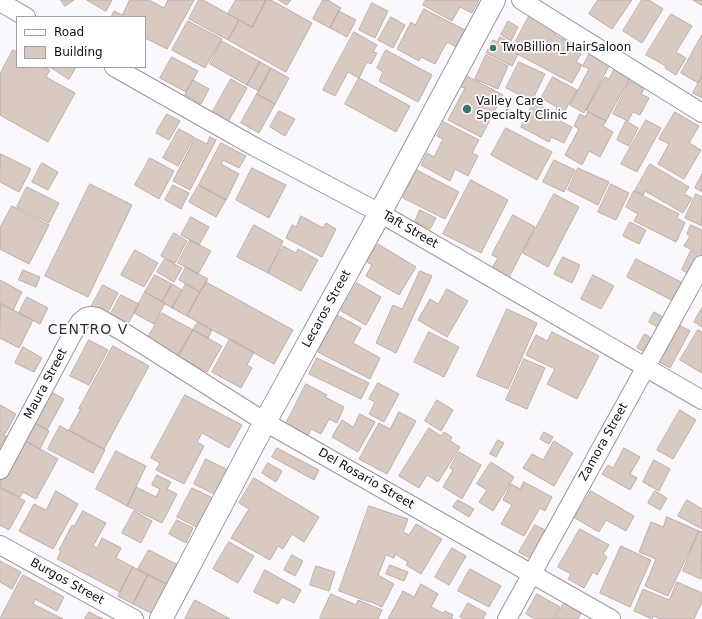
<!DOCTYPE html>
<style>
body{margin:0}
#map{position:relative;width:702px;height:619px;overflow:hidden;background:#fbf8fd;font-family:"DejaVu Sans",sans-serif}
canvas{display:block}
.legend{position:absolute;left:16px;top:16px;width:130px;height:52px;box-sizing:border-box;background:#fff;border:1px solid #a09fa1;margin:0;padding:5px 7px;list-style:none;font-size:12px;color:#110e13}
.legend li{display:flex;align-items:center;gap:8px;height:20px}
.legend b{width:20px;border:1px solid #a09fa1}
</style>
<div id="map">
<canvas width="702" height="619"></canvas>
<ul class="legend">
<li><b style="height:5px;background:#fff"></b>Road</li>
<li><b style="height:11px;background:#d8c9c1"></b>Building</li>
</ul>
</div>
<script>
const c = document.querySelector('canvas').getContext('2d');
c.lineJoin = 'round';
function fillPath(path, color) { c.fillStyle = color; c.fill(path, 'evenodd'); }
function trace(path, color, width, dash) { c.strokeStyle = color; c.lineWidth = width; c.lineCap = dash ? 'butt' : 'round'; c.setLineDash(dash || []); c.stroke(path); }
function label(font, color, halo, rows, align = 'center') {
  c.font = font + ' "DejaVu Sans",sans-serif'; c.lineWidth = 3.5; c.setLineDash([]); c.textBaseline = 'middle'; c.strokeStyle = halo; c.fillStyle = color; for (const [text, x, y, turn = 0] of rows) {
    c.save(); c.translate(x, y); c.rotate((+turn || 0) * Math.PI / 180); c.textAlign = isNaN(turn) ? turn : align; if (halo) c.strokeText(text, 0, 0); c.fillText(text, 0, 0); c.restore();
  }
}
const building = new Path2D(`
 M61,0H74L65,6Z
 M87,0H112L106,11Z
 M130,0H149L164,8L168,0H194L167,49L145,38V17H111L114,11L122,15Z
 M199,0H203L239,20L228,40L189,19Z
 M236,0H266L252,27L228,14Z
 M266,0H271L312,23L286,72L228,40L239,20L252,27Z
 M279,0H291L287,5Z
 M323,0H330L329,1L341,8L330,28L313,19Z
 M426,0H479L472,13L460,7L452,21L423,5Z
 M598,0H632L612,29L589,14Z
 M642,0H649L663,9L642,43L623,31Z
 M693,0H702V5Z
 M372,3L388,11L375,38L359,30Z
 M424,9L465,30L456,47L447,42L435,64L421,57L419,61L397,49L411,22L415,25Z
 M339,11L356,20L347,37L330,28Z
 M671,14L692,26L676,52L686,58L676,75L665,68L666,66L646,55Z
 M529,16L558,32L555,35L583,50L576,62L582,65L572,83L517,54L520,46L515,43Z
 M391,17L405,25L393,48L378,40Z
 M188,21L222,39L205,68L172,50Z
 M508,21L518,27L511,41L501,35Z
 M354,32L377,45L373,52L377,53L371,64L367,62L359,78L348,72L335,96L323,90Z
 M702,35V76L698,83L681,73Z
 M500,37L518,47L515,53L518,54L512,66L486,53L493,40L497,42Z
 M222,41L260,62L247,85L210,64Z
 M13,50L17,52V67H44L50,70L46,77L75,93L48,142L0,115V74Z
 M386,50L432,75L418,102L379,81L383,72L377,68Z
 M590,53L610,64L584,113L570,105L589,69L583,66Z
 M486,55L508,66L498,89L475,79Z
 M172,57L198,71L186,92L160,78Z
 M260,62L271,68L259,91L247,85Z
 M519,62L545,74L532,101L506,88Z
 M50,67H76L69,79Z
 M271,68L289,78L275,104L257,94Z
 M614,70L630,78L606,121L586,110L605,77L609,79Z
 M467,76L503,95L481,137L448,120L465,88L461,87Z
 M702,76V98L693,93Z
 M553,77L577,90L563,114L556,110L557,107L541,98Z
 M359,78L410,106L396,132L345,104Z
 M231,79L247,88L228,122L212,113Z
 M193,80L209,89L201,104L185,95Z
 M630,81L644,89L641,94L649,98L640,115L633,112L628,121L613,114Z
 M257,94L275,104L259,133L241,123Z
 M534,102L562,117L560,121L572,127L564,143L551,137L549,142L521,127Z
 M279,111L295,119L285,136L270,127Z
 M588,112L606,121L603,126L613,132L600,157L589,151L582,165L565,155L579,129L574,126L580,114L585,117Z
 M675,112L699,126L689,143L701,150L684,179L658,164L669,144L659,139Z
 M167,114L180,121L169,140L156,133Z
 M646,120L661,128L637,172L621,164Z
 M626,121L638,128L629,146L617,140Z
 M444,122L479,140L472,153L478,156L468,176L455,169L450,181L421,165L427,153L434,157L443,139L437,136Z
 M506,128L552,152L537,180L491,155Z
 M179,129L194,137L178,166L163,158Z
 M210,137L216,140L190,190L173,181L195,138L207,144Z
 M221,143L246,156L239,168L223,160L221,164L239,174L226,200L199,185Z
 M1,154L31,169L19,192L0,182Z
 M150,158L174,171L159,199L135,185Z
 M554,160L575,170L564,192L543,182Z
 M42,163L58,172L48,190L32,182Z
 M650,164L689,187L684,194L692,198L683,213L645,191L643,195L635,191Z
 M252,168L286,185L269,218L236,200Z
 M578,168L609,182L598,205L568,190Z
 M417,170L459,192L445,219L403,198Z
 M702,174V192L695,188Z
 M471,180L508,200L481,253L443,234Z
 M90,184L132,205L88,297L45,276Z
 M611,184L629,193L616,220L598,212Z
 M173,185L189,193L181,209L165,200Z
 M199,185L226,200L216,217L189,202Z
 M27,187L59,203L49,223L17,207Z
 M634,191L679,214L677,218L685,223L676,242L634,221L638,214L626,207Z
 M554,194L579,207L548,267L523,253Z
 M696,194L702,197V226L685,218Z
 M12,206L49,225L29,264L0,249V228Z
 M420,210L436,218L430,229L415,222Z
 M513,215L535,227L509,277L492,268L498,258L492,255Z
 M301,216L323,228L326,223L336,229L322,257L286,238L292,225L296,227Z
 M191,217L209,227L199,245L181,235Z
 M630,222L646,230L639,244L623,236Z
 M254,225L283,241L268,273L237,257Z
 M691,225L702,230V255L684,246L690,236L687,234Z
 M174,233L187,241L175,263L161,256Z
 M190,240L211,251L198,274L178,263Z
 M378,244L416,267L399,295L366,276L372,265L367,262Z
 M283,246L296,253L298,249L318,260L301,291L268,273Z
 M135,250L158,263L144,287L121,275Z
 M691,251L700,256L691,275L682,270Z
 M563,257L580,265L572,283L554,274Z
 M165,259L182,268L174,282L157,272Z
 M636,259L687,285L677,303L627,277Z
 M186,267L208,279L200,292L179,280Z
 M23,270L40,277L36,287L19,280Z
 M420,271L432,276L396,353L376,343L393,305L402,309Z
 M155,275L172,284L162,302L145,292Z
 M593,275L614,286L601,309L581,299Z
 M0,280L22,292L13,310L0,303Z
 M206,282L293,330L274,364L187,316Z
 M357,283L381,297L366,325L341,311Z
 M172,284L182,290L172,308L162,302Z
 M186,284L200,292L187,316L172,308Z
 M103,285L118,293L106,316L91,307Z
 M447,289L468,301L447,337L418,320L430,299L438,304Z
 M145,292L165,303L154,324L134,313Z
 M121,295L139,304L125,329L108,319Z
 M27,297L48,308L40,324L19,313Z
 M1,304L33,320L19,348L0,338Z
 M702,308V327L694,322Z
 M507,309L537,323L508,389L477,376Z
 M654,312L665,318L659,328L649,322Z
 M162,313L193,330L178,356L147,339Z
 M337,315L361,328L353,343L380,358L370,379L318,352Z
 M198,322L212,330L208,338L193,330Z
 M678,324L690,331L670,368L658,361Z
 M193,330L222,346L207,372L178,356Z
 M698,330L702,332V373L680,360Z
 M429,332L459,347L444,377L414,362Z
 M552,332L599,356L577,399L547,384L555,369L526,355L536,335L547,341Z
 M645,334L653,339L646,353L637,348Z
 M230,339L254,352L247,365L252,368L241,388L212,372Z
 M89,340L108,350L89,385L70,376Z
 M113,346L149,366L104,449L69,430L81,409H79Z
 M23,347L42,358L34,372L15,363Z
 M317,358L369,383L361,399L309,374Z
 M524,359L545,368L527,409L506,400Z
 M378,383L399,394L384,422L369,414L375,402L369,399Z
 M306,384L327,395L325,397L344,407L337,423L329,419L321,434L311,429L308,435L286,424Z
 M46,389L64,399L47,430L29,420Z
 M185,395L242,425L229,448L202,433L197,442L204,446L184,484L156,470L160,463L151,458Z
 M437,400L453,410L441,431L425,421Z
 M0,405L16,414L5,434L0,431Z
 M680,410L696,420L673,459L657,450Z
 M399,412L416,421L387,474L359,459L379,423L390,429Z
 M360,414L375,422L358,452L332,437L342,420L353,427Z
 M29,420L49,431L40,449L19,438Z
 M60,426L105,450L93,473L48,449Z
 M429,428L441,436L444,432L452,437L450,441L460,447L438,482L427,475L419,488L399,476Z
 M544,432L553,437L549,444L540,439Z
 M0,433L6,436L0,447Z
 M498,440L504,443L496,457L490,454Z
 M26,441L58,459L36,499L23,492L20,497L0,487V479L7,466L11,468Z
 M554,441L573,453L554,486L523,468L532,454L543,460Z
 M277,448L319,470L314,480L272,457Z
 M624,448L640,457L630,474L637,478L630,490L602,474L608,465L613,468Z
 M116,451L146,466L127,506L96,489Z
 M459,452L481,465L462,499L443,487L453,470L450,468Z
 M206,459L228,470L216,495L194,484Z
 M654,460L670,469L659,491L643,482Z
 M491,462L514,477L493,511L479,502L487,490L477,484Z
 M268,463L282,471L276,482L262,473Z
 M157,475L171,482L167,489L177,494L162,523L127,506L136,487L156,497L160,489L152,485Z
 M254,478L319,517L304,542L292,534L283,549L278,546L270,560L231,538L249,509L239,503Z
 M524,482L552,497L545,511L540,508L524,536L501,524L512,505L503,500L511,484L520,489Z
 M0,488L25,501L9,530L0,525Z
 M192,488L215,499L198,528L177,517Z
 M56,491L78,504L53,549L19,531L34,504L46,510Z
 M591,491L634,516L626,531L606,520L599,532L575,518Z
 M655,491L667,498L660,510L648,503Z
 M458,500L474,509L469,517L453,507Z
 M687,500L702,509V529L678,516Z
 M369,506L408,519L403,532L409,535L416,524L442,539L421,574L406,565L408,562L395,554L394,558L386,555L378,575L394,584L382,607L369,601V602L339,591Z
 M83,511L106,523L93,546L97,548L102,538L121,548L116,558L133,567L120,592L57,559L61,551L59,550L72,525L74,526Z
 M134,511L152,521L141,543L122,533Z
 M667,517L699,531L668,596L645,586L656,559L639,552L651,522L663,527Z
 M177,520L193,528L186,543L169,534Z
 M535,525L547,531L531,559L519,552Z
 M580,529L609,545L603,554L607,557L597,575L593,572L584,588L568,579L571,574L558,567Z
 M699,531L702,532L701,579L683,571Z
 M229,542L254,556L238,583L213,569Z
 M621,546L651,560L630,607L600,593Z
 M452,548L466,556L449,585L435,577Z
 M149,550L178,565L168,585L138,569Z
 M292,555L303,561L295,576L284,570Z
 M0,561L21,572L12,589L0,582Z
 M390,565L408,572L404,581L386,574Z
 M316,566L335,572L329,591L310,585Z
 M133,567L148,575L133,604L118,596Z
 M470,569L501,586L489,607L458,591Z
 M265,570L301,590L294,603L282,597L278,604L254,592Z
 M23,575L64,597L57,611L35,599L33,604L63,619H0Z
 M148,575L168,585L153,614L133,604Z
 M677,582L702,593V602L694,619H660L654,616L652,619L634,611L643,589L669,600Z
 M421,584L438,594L431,607L443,613L445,611L453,615L451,618L453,619H388L403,591L414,597Z
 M331,594L356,605L358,600L382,610L378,619H322L320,618Z
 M537,594L560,607L553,619H535L526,614Z
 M195,600L230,619H185Z
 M468,603L486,613L483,619H463L460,617Z
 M564,603L581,613L578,619H555Z
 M89,612L103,619H85Z`);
fillPath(building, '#d8c9c1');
trace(building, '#bdaea7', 1);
const minor = new Path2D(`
 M521,0L702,113
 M0,2L26,17
 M114,67L255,147L380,213L702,400
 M0,470L72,335L80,322L86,317L90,316L97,317L125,333L265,422L611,619
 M0,545L134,619
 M507,619L702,265`);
const tertiary = new Path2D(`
 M161,619L265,422L380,213L494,0`);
trace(minor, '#9c95a2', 20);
trace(tertiary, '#9c95a2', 24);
trace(minor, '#fff', 18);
trace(tertiary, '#fff', 22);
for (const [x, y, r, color] of [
 [493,48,4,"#36796c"],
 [467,109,5,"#36796c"]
]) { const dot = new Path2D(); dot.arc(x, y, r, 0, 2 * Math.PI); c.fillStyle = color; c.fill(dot); trace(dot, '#fff', 1.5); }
label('12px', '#110e13', '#fff', [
 ["TwoBillion_HairSaloon",501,48],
 ["Valley Care",476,102],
 ["Specialty Clinic",476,116]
], 'left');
label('12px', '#110e13', '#fff', [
 ["Taft Street",410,230,30],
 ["Lecaros Street",327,309,-61],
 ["Maura Street",46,384,-62],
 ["Zamora Street",604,442,-61],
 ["Del Rosario Street",366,479,30],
 ["Burgos Street",67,582,29]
]);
c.letterSpacing = '1px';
label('14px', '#332d38', '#fff', [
 ["CENTRO V",88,330]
]);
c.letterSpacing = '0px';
</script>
